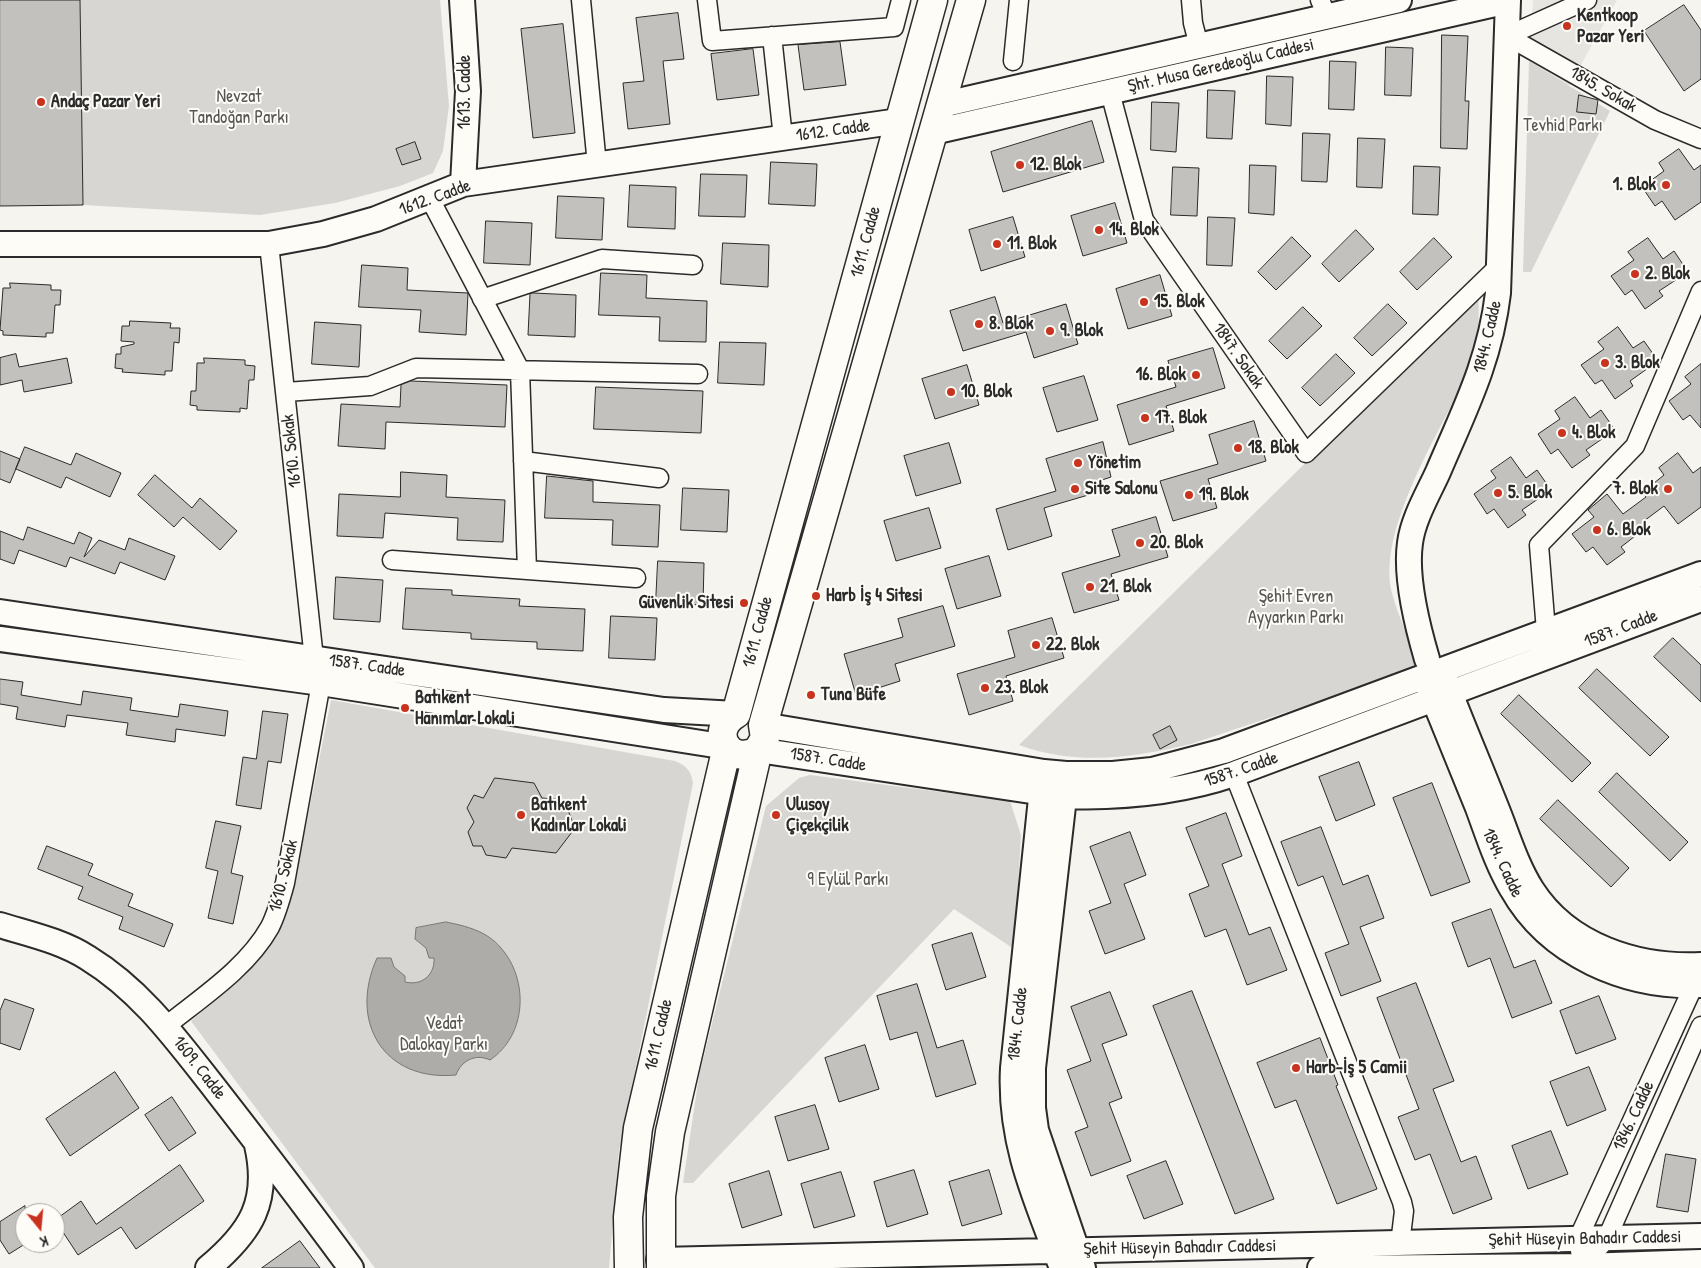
<!DOCTYPE html>
<meta charset="utf-8">
<style>
body{margin:0}
#map{position:relative;width:1701px;height:1268px;overflow:hidden;background:#f5f4ef;font-family:"Patrick Hand",sans-serif}
canvas{display:block}
.north{position:absolute;left:15px;top:1203px;width:50px;height:50px;box-sizing:border-box;background:#fdfcf7;border:1px solid #a9a8a5;border-radius:50%;rotate:163deg;font-size:14px;font-weight:700;line-height:20px;text-align:center;color:#2b2b2b}
.north::after{content:'';display:block;margin:auto;width:18px;height:22px;background:#c8321e;clip-path:polygon(50% 0,100% 100%,50% 72%,0 100%)}
</style>
<div id="map">
<canvas width="1701" height="1268"></canvas>
<div class="north">K</div>
</div>
<script>
const c = document.querySelector('canvas').getContext('2d');
c.lineJoin = 'round';
function fillPath(path, color) { c.fillStyle = color; c.fill(path, 'evenodd'); }
function trace(path, color, width, dash) { c.strokeStyle = color; c.lineWidth = width; c.lineCap = dash ? 'butt' : 'round'; c.setLineDash(dash || []); c.stroke(path); }
function label(font, color, halo, rows, align = 'center') {
  c.font = font + ' "Patrick Hand",sans-serif'; c.lineWidth = 4; c.setLineDash([]); c.textBaseline = 'middle'; c.strokeStyle = halo; c.fillStyle = color; for (const [text, x, y, turn = 0] of rows) {
    c.save(); c.translate(x, y); c.rotate((+turn || 0) * Math.PI / 180); c.textAlign = isNaN(turn) ? turn : align; if (halo) c.strokeText(text, 0, 0); c.fillText(text, 0, 0); c.restore();
  }
}
fillPath(new Path2D(`
 M1533,0H1617L1573,79V84L1542,92L1530,53Z`), '#e6e5e0');
fillPath(new Path2D(`
 M80,0H440L449,106L443,151L433,173L400,186L335,203L260,215L83,205Z
 M1529,61L1610,111L1531,272H1523Z
 M1478,293C1480,321 1478,347 1468,374C1441,429 1376,531 1392,593C1398,618 1412,643 1421,667L1191,744C1133,758 1076,766 1019,745Z
 M331,700L675,761C687,766 691,771 693,783L619,1151L609,1268H375L191,1021L238,981L267,950L283,923L293,891Z
 M810,775L1010,801L1021,835L1014,949L954,909L693,1183H683L699,1076L766,806L799,778Z`), '#d7d6d2');
const water = new Path2D(`
 M446,922C466,926 487,931 501,948C529,980 527,1035 490,1060C475,1053 461,1061 456,1075C384,1082 348,1022 377,958H391L394,967L405,976V982C422,986 435,975 434,958H429L426,948L415,939L416,928Z`);
fillPath(water, '#adaca9');
trace(water, '#797877', 1);
const building = new Path2D(`
 M0,0H80L83,205L0,206Z
 M1684,5L1701,30V79L1684,91L1644,31Z
 M678,13L684,59L663,61L670,124L628,129L623,83L644,81L636,18Z
 M563,24L575,133L533,138L521,29Z
 M1442,35L1468,36L1465,101H1469L1467,149L1441,148Z
 M840,42L846,85L804,90L798,45Z
 M1386,47L1413,48L1411,96L1385,95Z
 M753,49L759,95L717,100L711,54Z
 M1330,61L1356,62L1354,110L1329,109Z
 M1267,76L1293,77L1291,126L1266,124Z
 M1208,90L1235,91L1232,139L1207,138Z
 M1579,95L1598,100L1596,114L1577,112Z
 M1152,102L1179,103L1176,152L1151,150Z
 M1092,121L1104,162L1003,192L991,152Z
 M1303,133L1330,134L1327,182L1302,181Z
 M1358,138L1385,139L1382,188L1357,187Z
 M415,142L421,159L402,165L396,149Z
 M1679,149L1694,170L1701,165V202L1675,220L1662,201L1655,206L1642,187L1664,171L1659,163Z
 M771,162L817,164L815,206L769,204Z
 M1250,165L1276,166L1274,215L1249,213Z
 M1414,166L1440,167L1438,215L1413,214Z
 M1173,167L1199,168L1197,216L1171,215Z
 M701,174L747,175L745,217L699,216Z
 M630,185L676,187L675,229L628,227Z
 M558,196L604,198L602,240L556,238Z
 M1115,203L1127,243L1083,256L1071,216Z
 M1013,217L1025,257L981,271L969,230Z
 M1208,217L1235,218L1232,266L1207,265Z
 M486,221L532,223L530,265L484,263Z
 M1356,230L1374,249L1339,282L1322,264Z
 M1292,237L1311,256L1276,290L1258,272Z
 M1434,238L1452,257L1417,290L1400,272Z
 M1648,238L1663,259L1674,251L1688,272L1659,291L1663,296L1645,309L1632,290L1625,295L1611,276L1634,260L1628,252Z
 M723,243L769,245L768,287L721,284Z
 M362,265L408,268L407,290L468,293L466,335L419,332L421,310L359,307Z
 M601,273L647,275L646,298L707,301L706,342L659,341L660,317L599,315Z
 M1160,275L1172,316L1128,329L1116,289Z
 M10,283L51,285V290H61L60,305H55L53,333H46V337L3,335V331L0,330L3,288H10Z
 M533,293L576,295L575,337L528,335L530,294Z
 M995,297L1003,323L1066,304L1078,344L1034,358L1026,332L963,351L950,311Z
 M1388,304L1407,323L1372,356L1354,338Z
 M1303,307L1322,326L1287,359L1269,341Z
 M130,321L171,323L170,328H180L179,343L174,342L172,371H165V375L122,372L123,369L115,368L116,354H121V347L134,344V342L121,341L122,326H129Z
 M315,322L361,325L359,367L312,364Z
 M1618,327L1633,348L1644,341L1658,361L1630,381L1633,386L1615,399L1602,380L1595,384L1581,365L1604,349L1598,342Z
 M720,342L766,343L764,385L718,383Z
 M1213,348L1225,388L1166,406L1174,431L1129,445L1117,405L1176,387L1168,361Z
 M16,354L19,367L67,358L72,383L24,392L22,380L0,385V358Z
 M1336,354L1355,373L1320,406L1302,388Z
 M204,358L245,360V365L255,366L254,380H249L247,409L240,408V412L197,410V406L190,405L191,391H196L197,363H204Z
 M1701,364V428L1690,415L1683,420L1669,401L1691,384L1685,377Z
 M967,365L979,405L935,419L922,379Z
 M1084,376L1098,420L1057,432L1043,388Z
 M411,381L507,385L505,427L386,422L385,449L338,446L341,404L400,407L401,385Z
 M596,387L703,391L701,433L594,429Z
 M1575,397L1590,418L1601,410L1615,430L1586,450L1590,455L1572,468L1558,449L1551,454L1538,434L1560,419L1555,411Z
 M1254,421L1266,461L1208,479L1217,508L1173,521L1160,481L1218,464L1209,435Z
 M1103,442L1111,477L1093,483L1095,493L1044,508L1052,536L1008,550L996,509L1056,491L1046,459Z
 M949,443L961,483L916,496L904,456Z
 M25,447L71,465L76,453L121,473L110,497L66,477L61,488L16,469Z
 M0,451L20,459L10,483L0,479Z
 M1678,453L1693,473L1701,467V507L1678,524L1664,506L1644,521L1648,526L1621,547L1625,552L1607,565L1593,547L1586,552L1572,534L1594,517L1588,510L1607,494L1623,514L1646,497L1643,492L1664,475L1659,468Z
 M1511,457L1526,478L1537,470L1551,490L1522,510L1526,515L1508,528L1494,509L1487,514L1474,494L1496,478L1491,471Z
 M401,472L447,475L446,497L505,500L503,542L457,540L458,518L385,513L383,538L337,536L339,494L400,497Z
 M155,475L192,508L200,498L237,531L220,550L183,517L174,527L138,495Z
 M547,476L593,481V502L660,505L658,547L612,545L613,520L545,518Z
 M683,488L729,490L727,532L681,530Z
 M929,508L941,548L896,561L884,521Z
 M1156,517L1168,557L1111,574L1119,600L1074,613L1062,573L1120,556L1112,530Z
 M28,527L74,544L79,532L92,538L84,557L99,540L125,550L129,538L175,556L165,580L120,562L115,574L70,557L66,567L19,550L14,564L0,559V531L23,540Z
 M989,556L1001,596L957,609L945,569Z
 M658,561L704,563L703,605L656,603Z
 M336,577L383,580L380,622L334,619Z
 M406,588L452,590V595L520,599L519,606L585,609L583,651L537,649V642L471,639V633L403,629Z
 M943,606L955,646L895,664L900,681L856,695L844,654L903,637L898,619Z
 M611,616L657,618L655,660L609,658Z
 M1052,618L1064,658L1006,676L1013,701L969,715L957,674L1015,657L1008,631Z
 M1673,638L1701,665V702L1654,657Z
 M1597,669L1669,737L1650,756L1579,688Z
 M0,679L23,682L21,695L81,705L83,691L132,698L130,710L178,717L180,704L228,711L225,736L176,729L175,742L126,735L128,723L67,715L65,727L16,719L18,707L0,704Z
 M1519,695L1591,763L1572,782L1501,714Z
 M263,711L288,714L281,763L268,761L261,809L236,805L243,757L256,759Z
 M1170,726L1177,740L1160,749L1153,735Z
 M1359,762L1375,805L1336,821L1319,777Z
 M1617,773L1688,842L1670,861L1599,792Z
 M495,778L534,783L542,798L564,800L575,828L556,853L512,848L506,858L486,855L482,846H473L468,832L474,822L467,808L474,795L483,798Z
 M1432,783L1470,882L1431,896L1393,798Z
 M1558,800L1629,868L1611,887L1540,819Z
 M1226,813L1242,856L1222,864L1249,935L1270,927L1287,970L1247,985L1226,929L1205,937L1189,894L1209,886L1186,828Z
 M216,821L241,826L231,873L243,876L233,924L208,918L218,871L206,868Z
 M1321,827L1343,885L1368,875L1384,918L1360,927L1381,981L1341,996L1325,953L1349,944L1323,876L1298,886L1281,842Z
 M1130,832L1146,875L1124,884L1145,939L1105,954L1089,911L1111,903L1090,847Z
 M47,846L93,864L88,875L133,894L128,906L173,924L164,947L119,929L123,917L78,899L83,887L38,869Z
 M1491,909L1514,968L1535,960L1552,1003L1512,1018L1490,958L1468,967L1452,923Z
 M972,933L986,977L946,990L932,945Z
 M1416,983L1454,1081L1433,1089L1461,1162L1476,1156L1492,1199L1453,1214L1430,1154L1415,1160L1398,1117L1419,1109L1377,998Z
 M917,984L937,1048L963,1040L976,1084L936,1097L917,1032L890,1040L877,996Z
 M1192,991L1274,1199L1235,1214L1153,1006Z
 M1110,992L1127,1035L1102,1044L1122,1098L1109,1103L1131,1161L1091,1176L1075,1132L1088,1127L1067,1070L1091,1061L1071,1007Z
 M1599,996L1616,1039L1576,1054L1560,1011Z
 M5,999L34,1009L20,1050L0,1043V1011Z
 M1320,1038L1338,1085L1336,1086L1377,1189L1337,1204L1296,1100L1275,1108L1257,1063Z
 M865,1045L879,1089L839,1102L825,1058Z
 M1589,1067L1606,1110L1567,1126L1550,1082Z
 M115,1072L139,1108L70,1156L46,1119Z
 M172,1097L196,1133L169,1151L145,1115Z
 M815,1105L829,1149L788,1161L775,1117Z
 M1551,1131L1568,1174L1528,1189L1512,1146Z
 M1666,1154L1696,1159L1688,1212L1657,1207Z
 M1166,1161L1183,1204L1144,1219L1127,1176Z
 M180,1165L204,1201L136,1249L121,1227L78,1255L55,1220L81,1201L96,1224Z
 M914,1170L928,1214L887,1227L874,1182Z
 M989,1170L1002,1214L962,1226L949,1182Z
 M769,1171L782,1215L742,1228L729,1184Z
 M841,1172L855,1216L814,1228L801,1184Z
 M25,1206V1244L9,1254L0,1240V1222Z
 M300,1241L320,1268H262Z`);
fillPath(building, '#c2c1be');
trace(building, '#2b2b2b', 1);
const street = new Path2D(`
 M581,0L597,165
 M707,0L712,41L894,27L901,0
 M1191,0L1193,23L1199,46
 M1320,0L1327,16
 M772,36L783,138
 M1507,36L1655,120L1701,139
 M1507,36L1587,0
 M1013,61L1019,0
 M1110,92L1144,220L1306,453L1499,266
 M430,199L520,370L527,570
 M269,244L314,659
 M482,299L602,259L693,265
 M286,392L370,386L416,368L698,374
 M523,461L659,478
 M392,560L636,578
 M1546,631L1539,545L1635,446L1701,291
 M1234,774L1402,1202L1404,1211L1400,1244
 M166,1026C202,997 247,968 270,927C277,913 281,898 285,883L321,683
 M1583,1266L1607,1238L1701,1026
 M1583,1268L1578,1239L1694,985L1693,974`);
const secondary = new Path2D(`
 M462,0L468,91L463,184
 M941,105L1399,0
 M933,132L1508,1
 M0,244H269L323,234L376,219L463,184L899,121
 M0,612L664,710L736,714
 M0,639L321,683L727,747
 M1427,659C1417,625 1405,578 1410,543C1413,519 1428,494 1438,472C1464,411 1490,361 1498,293L1508,0
 M1445,680C1461,722 1479,764 1496,807C1507,834 1516,865 1532,890C1568,946 1637,968 1701,965
 M1428,685C1445,726 1461,767 1478,808C1488,835 1497,864 1512,889C1549,955 1626,988 1701,985
 M763,725L1044,772L1066,774H1113L1152,770L1224,751L1701,574
 M758,750L1064,796C1122,798 1178,793 1234,774L1701,599
 M1043,779L1013,1068C1009,1142 1036,1200 1062,1268
 M1066,780L1033,1068V1108L1036,1130L1083,1268
 M0,925C29,934 62,941 88,958C142,991 178,1042 216,1090C262,1149 307,1208 351,1268
 M659,1260L1701,1236
 M208,1268C251,1232 270,1202 257,1145
 M1320,1268L1583,1266L1701,1262`);
const primary = new Path2D(`
 M758,750C730,768 707,731 736,714L933,0
 M629,1268L628,1217L638,1128L727,747
 M661,1268V1196L670,1132L758,750L765,738L763,725L971,0`);
trace(street, '#2b2b2b', 21);
trace(secondary, '#2b2b2b', 28);
trace(primary, '#2b2b2b', 31);
trace(street, '#fdfcf7', 18);
trace(secondary, '#fdfcf7', 24);
trace(primary, '#fdfcf7', 28);
for (const [x, y, r, color] of [
 [1567,26,5,"#c8321e"],
 [41,102,5,"#c8321e"],
 [1020,165,5,"#c8321e"],
 [1666,185,5,"#c8321e"],
 [1099,230,5,"#c8321e"],
 [997,244,5,"#c8321e"],
 [1635,274,5,"#c8321e"],
 [1144,302,5,"#c8321e"],
 [979,324,5,"#c8321e"],
 [1050,331,5,"#c8321e"],
 [1605,363,5,"#c8321e"],
 [1196,375,5,"#c8321e"],
 [951,392,5,"#c8321e"],
 [1145,418,5,"#c8321e"],
 [1562,433,5,"#c8321e"],
 [1238,448,5,"#c8321e"],
 [1078,463,5,"#c8321e"],
 [1075,489,5,"#c8321e"],
 [1668,489,5,"#c8321e"],
 [1498,493,5,"#c8321e"],
 [1189,495,5,"#c8321e"],
 [1597,530,5,"#c8321e"],
 [1140,543,5,"#c8321e"],
 [1090,587,5,"#c8321e"],
 [816,596,5,"#c8321e"],
 [744,603,5,"#c8321e"],
 [1036,645,5,"#c8321e"],
 [985,688,5,"#c8321e"],
 [811,695,5,"#c8321e"],
 [405,708,5,"#c8321e"],
 [521,815,5,"#c8321e"],
 [776,815,5,"#c8321e"],
 [1296,1068,5,"#c8321e"]
]) { const dot = new Path2D(); dot.arc(x, y, r, 0, 2 * Math.PI); c.fillStyle = color; c.fill(dot); trace(dot, '#fdfcf7', 2); }
label('bold 18px', '#2b2b2b', '#fdfcf7', [
 ["Kentkoop",1577,16],
 ["Pazar Yeri",1577,37],
 ["Andaç Pazar Yeri",51,102],
 ["12. Blok",1030,165],
 ["1. Blok",1656,185,"right"],
 ["14. Blok",1109,230],
 ["11. Blok",1007,244],
 ["2. Blok",1645,274],
 ["15. Blok",1154,302],
 ["8. Blok",989,324],
 ["9. Blok",1060,331],
 ["3. Blok",1615,363],
 ["16. Blok",1186,375,"right"],
 ["10. Blok",961,392],
 ["17. Blok",1155,418],
 ["4. Blok",1572,433],
 ["18. Blok",1248,448],
 ["Yönetim",1088,463],
 ["Site Salonu",1085,489],
 ["7. Blok",1658,489,"right"],
 ["5. Blok",1508,493],
 ["19. Blok",1199,495],
 ["6. Blok",1607,530],
 ["20. Blok",1150,543],
 ["21. Blok",1100,587],
 ["Harb İş 4 Sitesi",826,596],
 ["Güvenlik Sitesi",734,603,"right"],
 ["22. Blok",1046,645],
 ["23. Blok",995,688],
 ["Tuna Büfe",821,695],
 ["Batıkent",415,698],
 ["Hanımlar Lokali",415,719],
 ["Batıkent",531,805],
 ["Kadınlar Lokali",531,826],
 ["Ulusoy",786,805],
 ["Çiçekçilik",786,826],
 ["Harb-İş 5 Camii",1306,1068]
], 'left');
label('18px', '#2b2b2b', '#fdfcf7', [
 ["Şht. Musa Geredeoğlu Caddesi",1221,66,-13],
 ["1845. Sokak",1603,90,30],
 ["1613. Cadde",465,92,-90],
 ["1612. Cadde",833,131,-8],
 ["1612. Cadde",435,198,-20],
 ["1611. Cadde",866,242,-75],
 ["1844. Cadde",1488,337,-77],
 ["1847. Sokak",1238,356,55],
 ["1610. Sokak",292,451,-96],
 ["1587. Cadde",1621,629,-21],
 ["1611. Cadde",758,632,-75],
 ["1587. Cadde",367,666,8],
 ["1587. Cadde",828,760,9],
 ["1587. Cadde",1241,770,-19],
 ["1844. Cadde",1502,863,65],
 ["1610. Sokak",284,876,-76],
 ["1844. Cadde",1018,1024,-84],
 ["1611. Cadde",659,1035,-77],
 ["1609. Cadde",199,1068,52],
 ["1846. Cadde",1634,1116,-65],
 ["Şehit Hüseyin Bahadır Caddesi",1585,1239,-1],
 ["Şehit Hüseyin Bahadır Caddesi",1180,1248,-1]
]);
label('18px', '#565655', '#fdfcf7', [
 ["Nevzat",239,97],
 ["Tandoğan Parkı",239,118],
 ["Tevhid Parkı",1563,126],
 ["Şehit Evren",1296,597],
 ["Ayyarkın Parkı",1296,618],
 ["9 Eylül Parkı",848,880],
 ["Vedat",444,1024],
 ["Dalokay Parkı",444,1045]
]);
</script>
